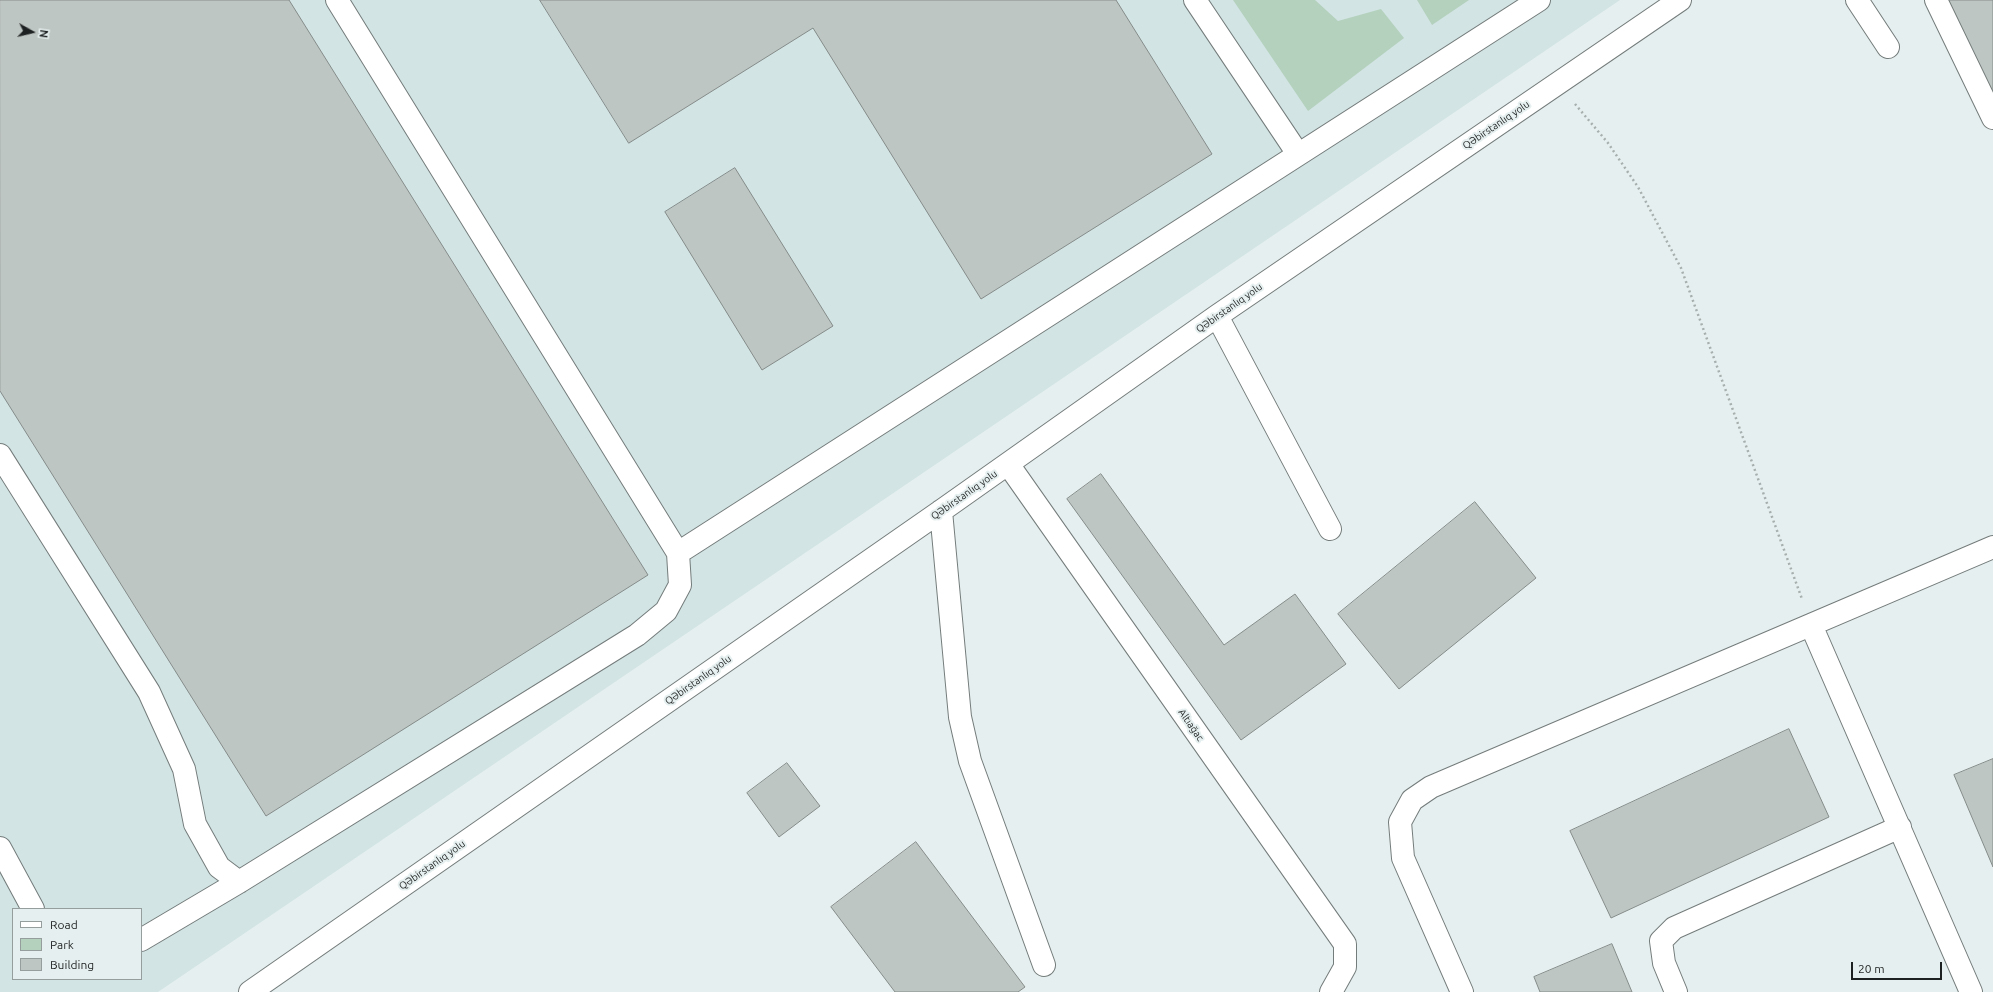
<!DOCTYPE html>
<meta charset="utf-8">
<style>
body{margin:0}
#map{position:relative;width:1993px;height:992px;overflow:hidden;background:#e6efef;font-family:Ubuntu,sans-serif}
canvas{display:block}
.legend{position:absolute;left:12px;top:908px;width:130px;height:72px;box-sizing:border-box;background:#e6efef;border:1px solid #969d9d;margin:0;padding:5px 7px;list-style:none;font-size:12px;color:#1e2121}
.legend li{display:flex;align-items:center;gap:8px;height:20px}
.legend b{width:20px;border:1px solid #969d9d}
.north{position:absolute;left:12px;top:12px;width:40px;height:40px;-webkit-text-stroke:3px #e6efef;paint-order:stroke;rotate:98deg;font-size:11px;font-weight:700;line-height:16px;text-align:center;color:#1e2121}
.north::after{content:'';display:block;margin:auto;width:14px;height:18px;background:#1e2121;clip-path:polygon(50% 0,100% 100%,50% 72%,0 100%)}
.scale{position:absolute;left:1851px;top:962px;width:91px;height:18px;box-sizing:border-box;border:2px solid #1e2121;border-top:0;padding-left:5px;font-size:12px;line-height:14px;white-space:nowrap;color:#1e2121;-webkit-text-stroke:3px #e6efef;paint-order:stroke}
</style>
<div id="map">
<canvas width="1993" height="992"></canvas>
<ul class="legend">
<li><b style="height:5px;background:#fff"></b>Road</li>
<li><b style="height:11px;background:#b4d1bd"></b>Park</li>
<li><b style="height:11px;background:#bec6c3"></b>Building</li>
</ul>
<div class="north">N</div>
<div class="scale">20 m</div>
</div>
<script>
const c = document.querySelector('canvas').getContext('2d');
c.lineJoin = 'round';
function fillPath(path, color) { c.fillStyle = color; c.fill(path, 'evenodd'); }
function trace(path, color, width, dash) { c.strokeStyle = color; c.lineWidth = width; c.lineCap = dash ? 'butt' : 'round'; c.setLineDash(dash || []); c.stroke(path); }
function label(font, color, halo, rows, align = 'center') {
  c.font = font + ' Ubuntu,sans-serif'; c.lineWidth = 4; c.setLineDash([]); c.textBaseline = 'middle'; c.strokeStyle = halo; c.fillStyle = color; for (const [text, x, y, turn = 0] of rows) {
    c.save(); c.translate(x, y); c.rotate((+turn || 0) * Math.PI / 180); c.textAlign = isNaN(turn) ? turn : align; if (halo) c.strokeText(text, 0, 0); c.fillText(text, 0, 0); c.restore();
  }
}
fillPath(new Path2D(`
 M0,0H1620L158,992H0ZM13,909H141V979H13Z`), '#d2e4e4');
fillPath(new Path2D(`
 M1233,0H1315L1338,21L1381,9L1404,38L1308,111Z
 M1417,0H1469L1432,25Z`), '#b4d1bd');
const building = new Path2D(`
 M0,0H289L648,575L266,816L0,391Z
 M540,0H1116L1212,154L981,299L813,28L629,143Z
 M1948,0H1993V96Z
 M735,168L833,326L762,370L665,212Z
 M1101,474L1224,645L1295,594L1346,664L1241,740L1067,499Z
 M1475,502L1536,578L1399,689L1338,614Z
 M1789,729L1829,817L1611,918L1570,831Z
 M1993,759V867L1954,775Z
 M787,763L820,806L779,837L747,793Z
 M916,842L1025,987L1018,992H895L831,907Z
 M1612,944L1632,992H1540L1534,977Z`);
fillPath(building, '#bec6c3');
trace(building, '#858c8a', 1);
const minor = new Path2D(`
 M1195,0L1298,154
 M1857,0L1888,47
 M1936,0L1993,118
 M1217,316L1330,529
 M0,455L149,692L184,769L195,824L219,867L239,882
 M1008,464L1345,944V967L1331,992
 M941,511L960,717L970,761L1044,965
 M678,553L1539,0
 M1811,625L1971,992
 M0,848L33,909
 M141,940L239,882L637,635L666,611L680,585L678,553L337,0
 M250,992L941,511L1217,316L1680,0
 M1462,992L1403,858L1400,822L1412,800L1431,787L1993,547
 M1676,992L1664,963L1661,941L1674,928L1900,827`);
trace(minor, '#747c7b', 24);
trace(new Path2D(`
 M1575,104L1608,143L1638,187L1681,268L1802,599`), '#a7aeae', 2.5, [2, 3]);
trace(minor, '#fff', 22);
label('10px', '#1e2121', '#e6efef', [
 ["Qəbirstanlıq yolu",1496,125,-34],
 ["Qəbirstanlıq yolu",1229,308,-35],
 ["Qəbirstanlıq yolu",964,495,-35],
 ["Qəbirstanlıq yolu",698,680,-35],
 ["Altıağac",1191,725,55],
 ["Qəbirstanlıq yolu",432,865,-35]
]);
</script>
